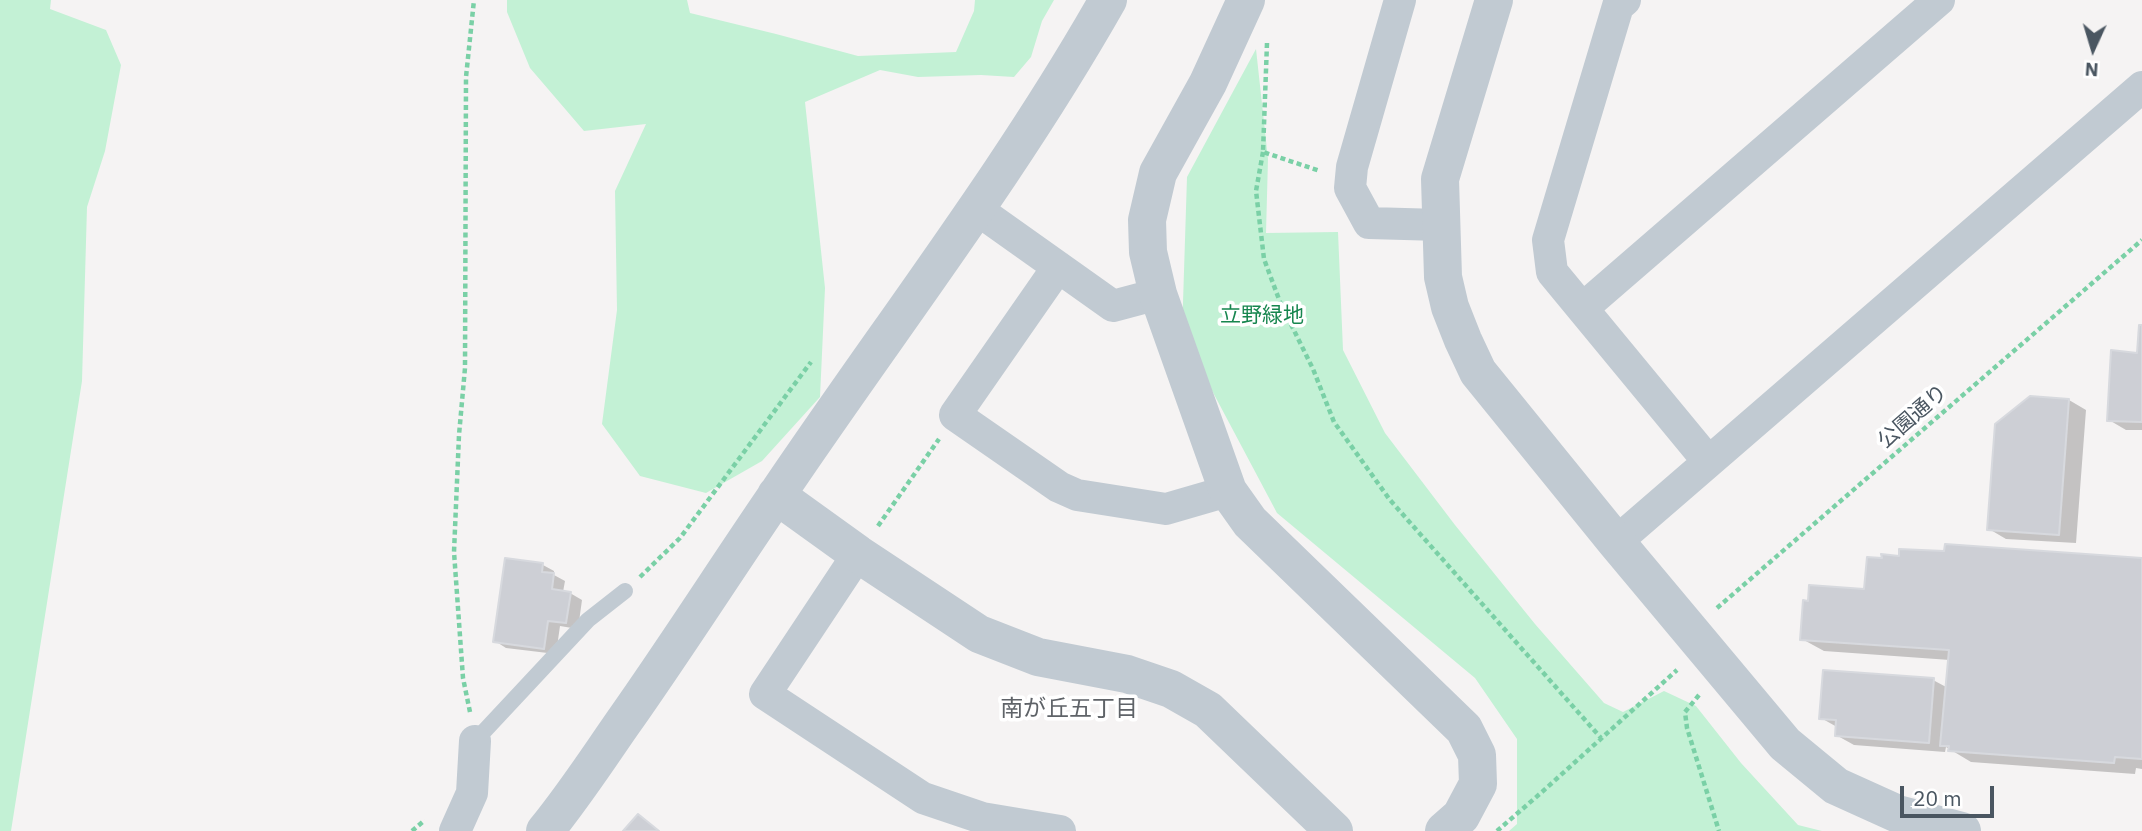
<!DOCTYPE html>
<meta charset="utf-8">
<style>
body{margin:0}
#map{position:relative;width:2142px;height:831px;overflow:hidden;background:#f5f3f3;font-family:"IBM Plex Sans",sans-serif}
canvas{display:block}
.north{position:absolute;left:2058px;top:14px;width:70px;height:70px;-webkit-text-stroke:5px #fff;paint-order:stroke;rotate:184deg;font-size:19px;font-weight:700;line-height:28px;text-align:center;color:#4a5661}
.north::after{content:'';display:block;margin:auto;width:24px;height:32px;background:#4a5661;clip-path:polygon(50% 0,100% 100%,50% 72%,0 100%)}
.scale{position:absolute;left:1900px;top:786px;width:94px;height:32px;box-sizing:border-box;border:4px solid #4a5661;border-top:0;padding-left:9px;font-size:21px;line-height:24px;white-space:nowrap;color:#4a5661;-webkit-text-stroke:5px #fff;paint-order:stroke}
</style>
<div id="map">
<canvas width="2142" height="831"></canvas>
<div class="north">N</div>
<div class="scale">20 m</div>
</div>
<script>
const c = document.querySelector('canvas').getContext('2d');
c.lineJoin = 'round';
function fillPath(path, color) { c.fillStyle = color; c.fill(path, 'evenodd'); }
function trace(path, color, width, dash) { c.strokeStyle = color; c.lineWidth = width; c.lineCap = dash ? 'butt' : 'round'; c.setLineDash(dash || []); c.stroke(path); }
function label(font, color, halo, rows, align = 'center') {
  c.font = font + ' "IBM Plex Sans","Noto Sans JP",sans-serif'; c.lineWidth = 7; c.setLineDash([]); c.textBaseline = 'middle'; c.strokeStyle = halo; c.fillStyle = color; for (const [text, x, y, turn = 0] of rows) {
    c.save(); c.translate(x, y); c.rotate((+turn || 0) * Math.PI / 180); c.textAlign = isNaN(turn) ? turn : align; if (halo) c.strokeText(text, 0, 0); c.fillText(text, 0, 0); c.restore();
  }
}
fillPath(new Path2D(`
 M0,0H51L50,9L106,30L121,65L105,151L87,207L82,381L11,831H0Z
 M507,0H687L690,13L776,34L858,56L956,52L974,11L975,0H1054L1042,21L1031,57L1014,77L981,75L918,77L880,70L805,102L825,288L820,397L762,461L706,493L640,476L602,424L617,310L615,191L646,124L584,131L530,68L507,12Z
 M1256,49L1268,159L1266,233L1338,232L1343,350L1385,433L1455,525L1535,624L1604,703L1623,712L1664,691L1696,706L1741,763L1798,825L1822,831H1509L1517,824V739L1475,678L1277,513L1182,334L1187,177Z`), '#c3f1d5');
fillPath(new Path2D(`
 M2142,327V430H2126L2109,420L2139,355Z
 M2031,398L2069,400L2086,410L2076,543L2006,539L1989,529Z
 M2142,560V769L2136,768L2135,774L1971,762L1946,747L1945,752L1854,745L1836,735L1837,727L1821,718L1933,680L1948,688L1950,660L1824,651L1802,639L1866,591Z
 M543,565L554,571V575L565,581L563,592L570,593L582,600L578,629L560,626L556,654L506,648L495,641Z`), '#0003');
const building = new Path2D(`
 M2139,325H2142V422L2107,421L2111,350L2137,353Z
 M2030,396L2069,399L2059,535L1987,530L1995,424Z
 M1945,544L2142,558V759L2115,757L2114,763L1948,751L1949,746H1940L1949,650L1800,640L1803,600L1808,601L1809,585L1864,589L1867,557L1882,558L1881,554L1899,556V549L1944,551Z
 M505,558L543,563L542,572L554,573L552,589L571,592L566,623L548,621L544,649L493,642Z
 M1823,670L1934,678L1929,743L1835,736L1836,720L1819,719Z
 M638,814L659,831H623Z`);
fillPath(building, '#cdcfd5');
trace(building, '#d7d9de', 2);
trace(new Path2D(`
 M1267,43L1263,152L1320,171
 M1263,152L1256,191L1264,259L1280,302L1313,369L1334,422L1390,500L1601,738
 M878,526L939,439
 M640,577L680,538L811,362
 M1717,608L2142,240
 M1699,695L1685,712L1687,728L1719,831
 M470,712L463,678L454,552L459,435L465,368L466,77L474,0
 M412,831L425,820
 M1497,831L1542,792L1677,670`), '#7ad0a6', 4.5, [5, 3.5]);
trace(new Path2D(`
 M475,741L588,620L625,591`), '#c1cad2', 16);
trace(new Path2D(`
 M1400,0L1352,167L1350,188L1369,223L1440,225
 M1625,0L1618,6L1548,240L1552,272L1708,461
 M975,208L1113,306L1158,294
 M1058,267L955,415L1059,487L1077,495L1166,509L1228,491
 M1583,308L1939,0
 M1616,542L2142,87
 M858,554L765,694L923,798L982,818L1060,831
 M455,831L472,793L475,741`), '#c1cad2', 32);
trace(new Path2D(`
 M1246,0L1208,83L1158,173L1147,220L1148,252L1158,294L1228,491L1250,522L1464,729L1477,755L1478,784L1461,816L1444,831
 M1494,0L1440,179L1443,277L1450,307L1463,340L1478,372L1616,542L1785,744L1836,786L1898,814L1962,831
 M776,495L858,554L979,634L1038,657L1127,674L1171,689L1208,710L1334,831
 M545,831C573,797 597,760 622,724C675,649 724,572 776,496C887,331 1010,173 1108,0`), '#c1cad2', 38);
label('21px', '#17864f', '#fff', [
 ["立野緑地",1262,316]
]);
label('21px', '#4a5661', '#fff', [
 ["公園通り",1913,417,-41]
]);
label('23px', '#5f6368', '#fff', [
 ["南が丘五丁目",1069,709]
]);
</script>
